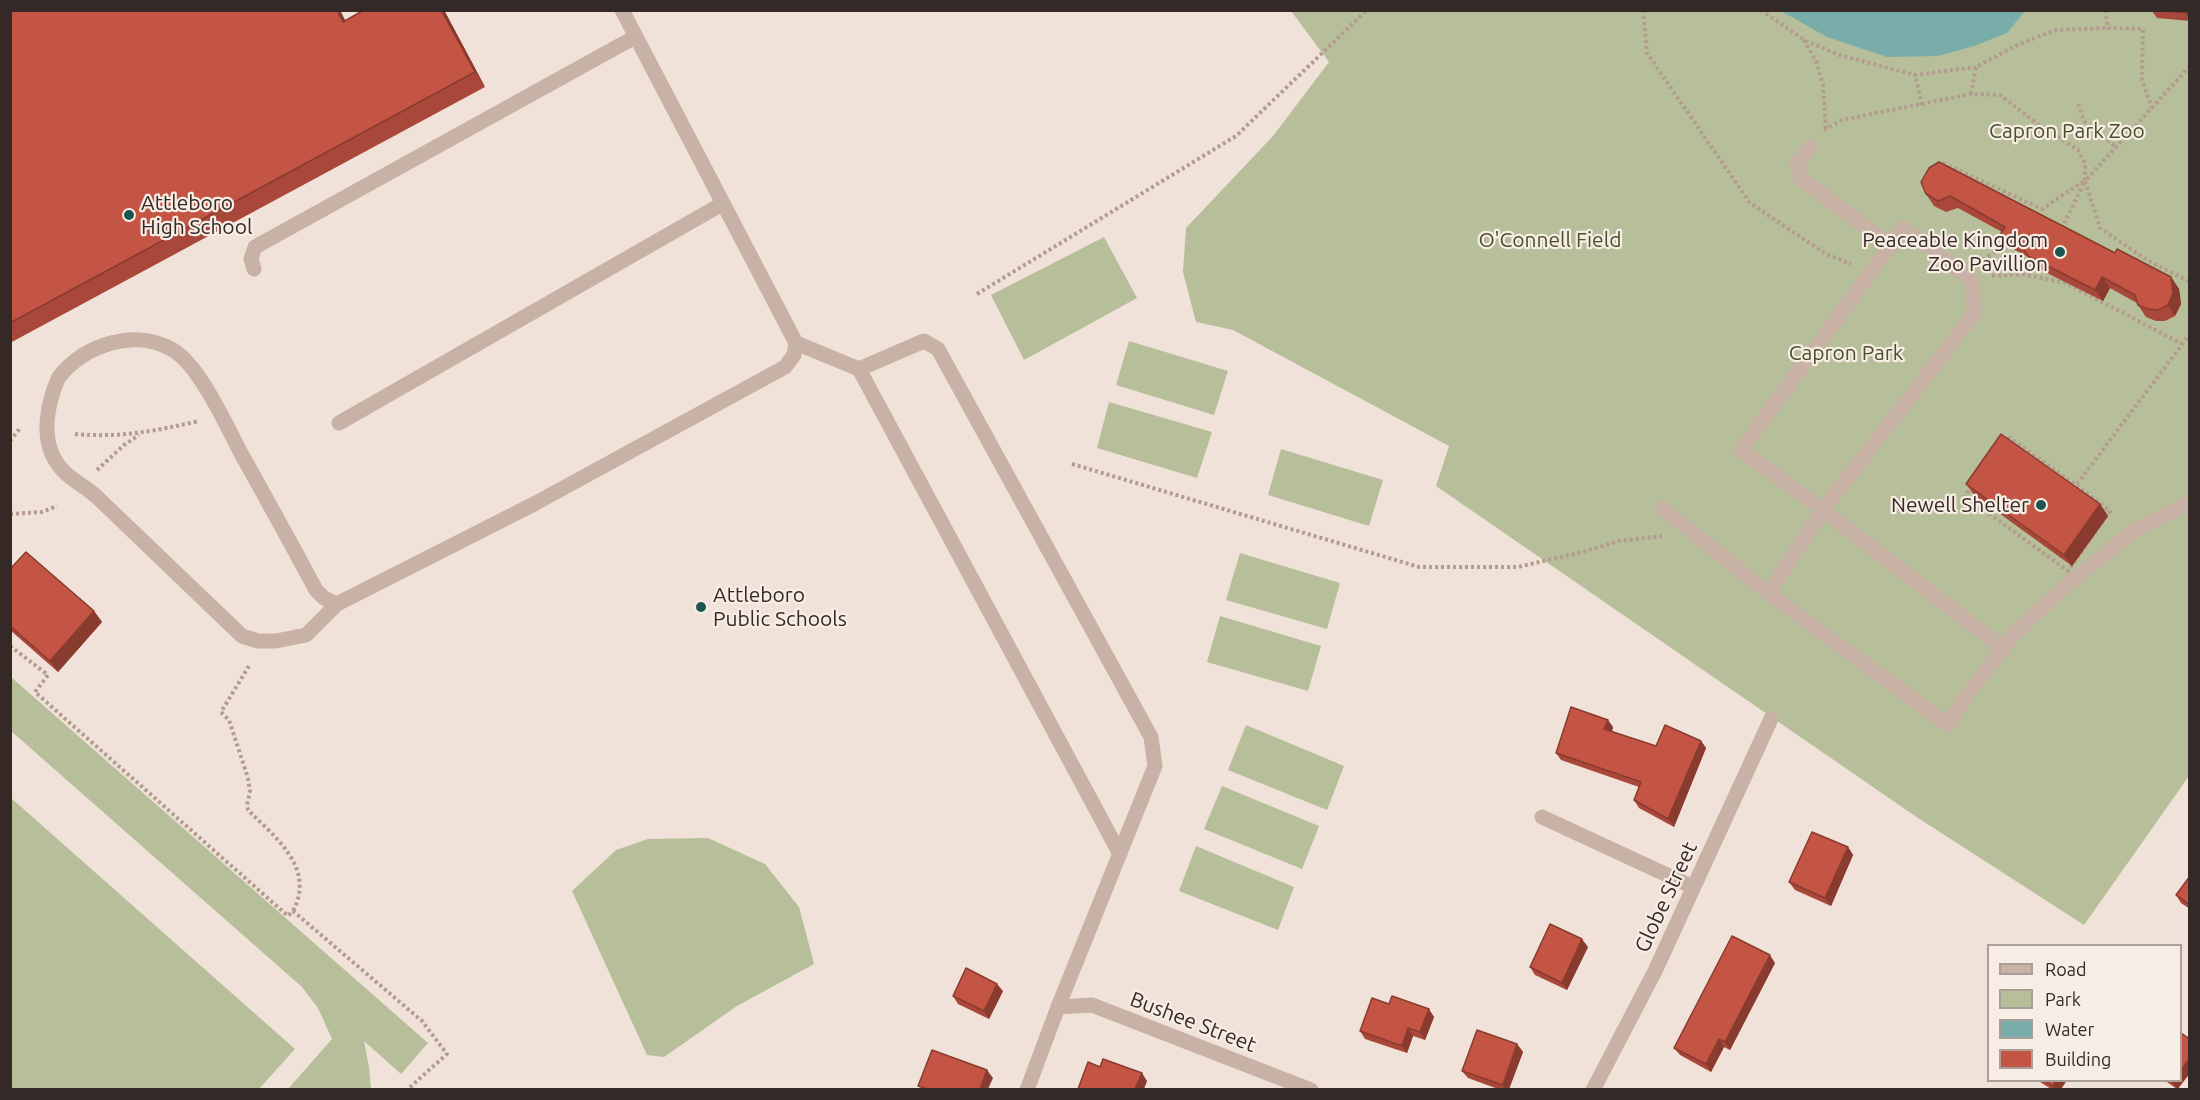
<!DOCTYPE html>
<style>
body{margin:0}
#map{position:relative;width:2200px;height:1100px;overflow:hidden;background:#f0e2d8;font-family:Ubuntu,sans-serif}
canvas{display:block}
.frame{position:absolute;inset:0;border:12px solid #342926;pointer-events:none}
.legend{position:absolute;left:1987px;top:944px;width:195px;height:138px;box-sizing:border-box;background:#f8ede4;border:2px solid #aa9f98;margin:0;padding:8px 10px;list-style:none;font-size:18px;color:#342926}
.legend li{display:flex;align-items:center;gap:12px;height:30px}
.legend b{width:30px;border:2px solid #aa9f98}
</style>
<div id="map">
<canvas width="2200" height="1100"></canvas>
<div class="frame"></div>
<ul class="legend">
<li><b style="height:8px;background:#c8b1a5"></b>Road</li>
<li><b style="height:16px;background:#b6bf99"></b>Park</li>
<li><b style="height:16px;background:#78ada9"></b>Water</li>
<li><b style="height:16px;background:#c45443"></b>Building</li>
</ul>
</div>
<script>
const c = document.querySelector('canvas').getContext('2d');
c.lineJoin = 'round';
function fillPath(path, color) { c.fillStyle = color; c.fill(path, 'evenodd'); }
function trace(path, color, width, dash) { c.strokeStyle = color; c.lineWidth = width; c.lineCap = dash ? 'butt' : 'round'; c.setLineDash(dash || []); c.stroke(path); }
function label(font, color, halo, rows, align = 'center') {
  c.font = font + ' Ubuntu,sans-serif'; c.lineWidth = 4.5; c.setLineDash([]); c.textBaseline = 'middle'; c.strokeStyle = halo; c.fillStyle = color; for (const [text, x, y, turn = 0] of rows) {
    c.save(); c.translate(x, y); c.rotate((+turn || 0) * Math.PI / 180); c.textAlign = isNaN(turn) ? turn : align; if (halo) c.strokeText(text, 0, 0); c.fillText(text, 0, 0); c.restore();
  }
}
fillPath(new Path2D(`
 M1291,11H2189V776L2084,925L1915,816L1436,486L1449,446L1233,330L1196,322L1183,272L1186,228L1273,136L1329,62Z
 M1104,237L1137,298L1024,360L991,295Z
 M1129,341L1228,371L1214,415L1116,385Z
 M1109,402L1212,432L1197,478L1097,448Z
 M1281,449L1383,480L1369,526L1268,495Z
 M1240,553L1340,583L1327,629L1226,600Z
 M1220,616L1321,646L1308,691L1207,662Z
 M11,677L428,1043L401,1074L364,1041L369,1067L371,1089H288L332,1039L318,1008L302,987L11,731Z
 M1246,725L1344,766L1327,810L1228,770Z
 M1222,786L1319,826L1302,869L1204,829Z
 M11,798L295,1049L259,1089H11Z
 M708,838L765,864L799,907L814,964L737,1006L664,1057L647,1055L572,891L616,850L648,839Z
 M1196,846L1294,887L1278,930L1179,891Z`), '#b6bf99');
fillPath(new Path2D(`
 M1781,11H2025L2007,33L1974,46L1938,56L1887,57L1827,37Z`), '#78ada9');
trace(new Path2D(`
 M1643,10L1647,53L1750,203L1826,254L1851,264
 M1761,10L1806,41L1839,55L1915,75
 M2105,10L2108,28L2143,29L2142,80L2152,108
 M1804,40L1816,61L1823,85L1826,128
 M2190,66L2085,181L2100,228L2147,260L2190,282
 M1971,94L1976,67L2019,44L2056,30L2108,28
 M2078,104L2084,121L2116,147
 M1922,105L1915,75L1976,67
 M1824,130L1842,120L1971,94L2000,95L2039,125L2078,150L2085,163V181L2061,230
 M1943,163L2042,209L2084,181
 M1983,260L2003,246
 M1992,276L2022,274L2066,283L2182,344
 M977,294L1236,136L1367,10
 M75,434C120,438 155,431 199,421
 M2008,437L2076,485L2110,511L2068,571L1965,496Z
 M10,441L21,427
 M1072,464L1419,567H1518L1582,552L1619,541L1662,536
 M97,470L124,445L139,435
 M2077,484L2190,334
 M10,514L42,512L57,506
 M10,646L48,675L35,692L288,916L293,911L422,1021L447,1054L407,1090
 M249,666L221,712L229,720L248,778L250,791L247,805L248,810C275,837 316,868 293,911`), '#b49b8f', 4, [3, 3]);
trace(new Path2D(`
 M1810,147L1797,164L1800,178L1891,246
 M254,269L251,259L255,247L635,37
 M796,343L859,369L924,341L938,349L1151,737L1155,766L1058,1007
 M859,369L1120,854
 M339,423L722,204
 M1662,508L1768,593L1948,725L1966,697L2012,636L2062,589L2135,530L2190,503
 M1768,593L1823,510L1741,450L1903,228L1972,280L1974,314L1823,510L2004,649
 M337,604L324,598L316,590C292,545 267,500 242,455C227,427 200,366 173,350C136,328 85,344 59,377C57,380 56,385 54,389C46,413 42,441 57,463C66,478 86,486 98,498C146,544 194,590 242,636L258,641H276L306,635L337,604L534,504L785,367L794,355L796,343L622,10`), '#c8b1a5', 15);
trace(new Path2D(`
 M1542,817L1693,887
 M1027,1090L1058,1007L1092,1005L1311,1090
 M1593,1090L1655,971L1771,719`), '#c8b1a5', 15);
fillPath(new Path2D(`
 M10,10H340L345,21L444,10L485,87L10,343Z
 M2151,10H2190V21L2157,18Z
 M1921,182L2115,253L2171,277L2179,289L2181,304L2175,316L2165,321H2156L2146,317L2138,305L2137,303L2110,288L2103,301L2035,267L2028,257L2008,246L2000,235L2002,232L1958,208L1946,212L1934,206L1926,194Z
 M1966,484L2100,504L2108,516L2072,566L1974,495Z
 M10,569L94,611L102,622L58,672L10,630Z
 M1613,727L1612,732L1656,746L1701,741L1706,748L1674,827L1639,808L1634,800L1639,787L1561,760L1556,753Z
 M1848,847L1853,855L1831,906L1795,890L1789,882Z
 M2190,876V909L2181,903L2176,895Z
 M1588,947L1567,990L1535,975L1530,967Z
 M1775,963L1730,1050L1724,1047L1711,1072L1680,1055L1674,1048Z
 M1003,991L989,1019L958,1004L953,996Z
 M1389,1004L1434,1017L1425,1040L1413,1036L1407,1053L1365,1039L1360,1031Z
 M2190,1039V1073L2178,1089H2177L2164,1080H2181Z
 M1517,1044L1523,1052L1509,1089H1498L1468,1078L1462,1071Z
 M2037,1080H2067L2061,1089H2051Z`), '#a9483a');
fillPath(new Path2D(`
 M337,10H340L353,36L343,22Z
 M441,10H444L485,87L475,72Z
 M2185,10H2190V20L2185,13Z
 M2102,277L2110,288L2103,301L2095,290Z
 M2171,277L2179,289L2181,304L2175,316L2168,305Z
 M2100,504L2108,516L2072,566L2064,555Z
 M94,611L102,622L58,672L50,661Z
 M1608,720L1613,727L1610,737L1604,729Z
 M1701,741L1706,748L1674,827L1668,819Z
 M1848,847L1853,855L1831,906L1825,898Z
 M1582,939L1588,947L1567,990L1562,983Z
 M1770,955L1775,963L1730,1050L1725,1042Z
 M997,984L1003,991L989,1019L984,1011Z
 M1429,1009L1434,1017L1425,1040L1420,1032Z
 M1408,1028L1413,1036L1407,1053L1402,1046Z
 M1719,1039L1724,1047L1711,1072L1706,1064Z
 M1517,1044L1523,1052L1509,1089H1505L1503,1085Z
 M2190,1058V1073L2177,1089L2172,1082L2173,1080H2181V1070Z
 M987,1070L993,1078L988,1089H980Z
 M1142,1073L1147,1081L1144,1089H1135Z
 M2056,1080H2067L2061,1089H2055L2053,1086Z`), '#893b2f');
const building = new Path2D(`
 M10,10H337L343,22L364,10H441L475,72L10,323Z
 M2153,10H2185V13Z
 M1939,162L2115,253L2117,249L2171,277L2173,293L2168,305L2158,310L2148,309L2138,305L2135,295L2102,277L2095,290L2028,256L2023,247L2000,235L2005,227L1950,196L1938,201L1926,194L1921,182L1929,168Z
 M2001,434L2100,504L2064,555L1966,484Z
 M26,552L94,611L50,661L10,626V569Z
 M1571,707L1608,720L1604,729L1656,746L1665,725L1701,741L1668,819L1634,800L1641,782L1556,753Z
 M1812,832L1848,847L1825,898L1789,882Z
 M2190,876V905L2176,895Z
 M1550,924L1582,939L1562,983L1530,967Z
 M1732,936L1770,955L1725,1042L1719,1039L1706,1064L1674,1048Z
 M966,968L997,984L984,1011L953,996Z
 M1392,996L1429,1009L1420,1032L1408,1028L1402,1046L1360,1031L1372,998L1389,1004Z
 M1477,1030L1517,1044L1503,1085L1462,1071Z
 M2181,1033L2190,1039V1058L2181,1070Z
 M932,1050L987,1070L980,1089H927L918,1086Z
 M1103,1059L1142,1073L1135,1089H1078L1088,1062L1100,1067Z
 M2044,1080H2056L2053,1086Z`);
fillPath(building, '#c45443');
trace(building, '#893b2f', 1.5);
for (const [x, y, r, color] of [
 [129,215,6,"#1c5452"],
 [2060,252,6,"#1c5452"],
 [2041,505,6,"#1c5452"],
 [701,607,6,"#1c5452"]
]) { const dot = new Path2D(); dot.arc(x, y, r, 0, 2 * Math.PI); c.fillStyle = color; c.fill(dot); trace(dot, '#f8ede4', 2); }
label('21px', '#47512a', '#f8ede4', [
 ["Capron Park Zoo",2067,131],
 ["O'Connell Field",1550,240],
 ["Capron Park",1846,353]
]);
label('21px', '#342926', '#f8ede4', [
 ["Attleboro",141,203],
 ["High School",141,227],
 ["Peaceable Kingdom",2048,240,"right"],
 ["Zoo Pavillion",2048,264,"right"],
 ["Newell Shelter",2029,505,"right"],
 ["Attleboro",713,595],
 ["Public Schools",713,619]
], 'left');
label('21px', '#342926', '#f8ede4', [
 ["Globe Street",1666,897,-65],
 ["Bushee Street",1193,1022,21]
]);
</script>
